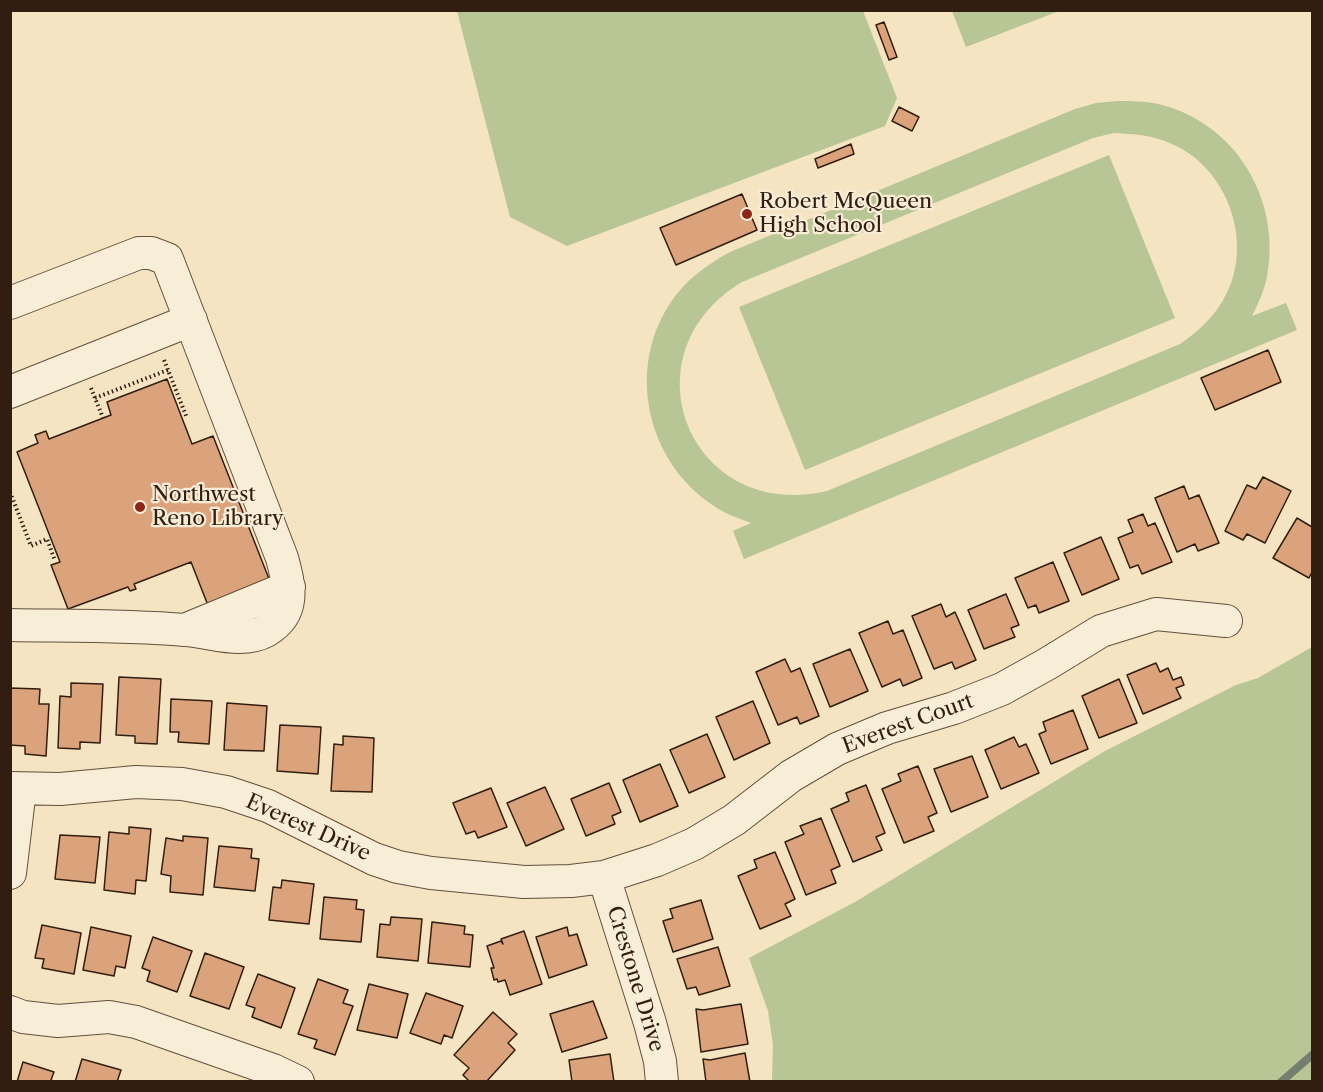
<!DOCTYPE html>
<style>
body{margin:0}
#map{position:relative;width:1323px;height:1092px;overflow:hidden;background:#f4e4c2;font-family:"Libre Caslon Text",serif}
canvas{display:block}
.frame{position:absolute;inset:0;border:12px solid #321e10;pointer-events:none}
</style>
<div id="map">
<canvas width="1323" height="1092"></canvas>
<div class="frame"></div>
</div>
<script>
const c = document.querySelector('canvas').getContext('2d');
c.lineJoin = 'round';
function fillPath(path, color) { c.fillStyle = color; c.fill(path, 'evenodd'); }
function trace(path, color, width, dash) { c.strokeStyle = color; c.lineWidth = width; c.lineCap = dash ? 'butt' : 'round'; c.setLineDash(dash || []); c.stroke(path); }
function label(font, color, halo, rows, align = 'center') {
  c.font = font + ' "Libre Caslon Text",serif'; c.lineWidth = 4.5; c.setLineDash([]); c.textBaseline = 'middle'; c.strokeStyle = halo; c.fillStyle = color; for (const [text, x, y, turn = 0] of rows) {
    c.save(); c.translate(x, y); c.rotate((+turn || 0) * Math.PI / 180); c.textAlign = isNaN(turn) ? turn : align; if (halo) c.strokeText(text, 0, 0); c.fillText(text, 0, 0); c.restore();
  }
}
fillPath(new Path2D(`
 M457,11H863L897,98L885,126L567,246L510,217Z
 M952,11H1059L966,47Z
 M1117,101C1131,101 1145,101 1158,104C1236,122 1282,201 1267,277C1264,291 1258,304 1252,316L1286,303L1297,330L744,559L733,531L751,523C738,518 725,514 714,506C648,463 626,372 669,305C684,281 706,265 730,252L1075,109L1096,103ZM1114,133C1134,134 1153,135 1172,144C1230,169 1256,248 1222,302C1211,320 1197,332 1180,344L827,491C690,523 622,354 742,282L1093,138Z
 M1109,155L1175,318L805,470L739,307Z
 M1312,647V1081H772L773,1045L768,1011L749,958L855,902L1105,751L1236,685L1258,678Z`), '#b8c595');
trace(new Path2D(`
 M1281,1082L1312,1055`), '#727f71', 8);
const building = new Path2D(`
 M884,22L897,57L889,60L876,25Z
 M899,107L919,117L912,131L892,121Z
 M851,144L854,154L818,168L815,159Z
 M742,194L757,230L676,265L660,228Z
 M1268,350L1281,382L1215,410L1201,378Z
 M167,379L192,444L213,436L271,584L209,608L191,562L134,584L136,589L130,591L128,587L68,609L51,565L60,562L17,452L38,443L35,435L46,431L49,439L111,415L107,402Z
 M1263,477L1291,491L1265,543L1247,534L1243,540L1225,531L1247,485L1256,489Z
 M1184,486L1189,499L1199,495L1219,543L1198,551L1195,544L1177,552L1155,498Z
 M1143,514L1148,526L1155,523L1172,562L1142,574L1138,565L1130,568L1118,538L1133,532L1128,520Z
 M1297,518L1312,527V572L1309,578L1273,558Z
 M1101,537L1119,579L1082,595L1064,553Z
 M1053,562L1069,601L1039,613L1036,605L1028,608L1015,578Z
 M1006,594L1019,625L1011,628L1015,637L984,649L968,610Z
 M941,604L946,617L955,612L976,660L955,669L952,662L934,669L912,616Z
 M888,621L893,634L903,630L922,678L903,686L900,679L882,687L859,633Z
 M850,649L868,691L830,707L813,664Z
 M785,659L791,672L800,668L819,716L800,724L797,717L778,725L756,672Z
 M1156,663L1160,672L1168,668L1173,680L1181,677L1184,685L1176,688L1181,698L1143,714L1127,675Z
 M119,677L161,679L157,744L135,743V736L116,735Z
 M1119,679L1137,723L1099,738L1082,696Z
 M71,683L103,684L100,743L80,742V749L58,748L60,696L71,697Z
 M10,688L40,689L39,704H49L46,756L25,754V746L10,745Z
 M171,699L212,701L209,744L178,742L179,732H170Z
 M753,701L770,743L734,760L716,717Z
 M227,703L267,706L264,751L224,750Z
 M1073,710L1088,749L1051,764L1039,734L1046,731L1043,722Z
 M280,725L321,727L318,774L277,771Z
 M707,734L725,777L689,793L670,750Z
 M343,736L374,738L372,792L331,791L334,744L343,745Z
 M1014,737L1019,747L1026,744L1039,773L1001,789L985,750Z
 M972,756L988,797L951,812L934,769Z
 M660,764L678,806L640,822L623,780Z
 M918,766L937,813L928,817L934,831L904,843L882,789L901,781L898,774Z
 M609,783L621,812L612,816L615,824L586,836L571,799Z
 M866,785L885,833L876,837L882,850L853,862L831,809L849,801L846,793Z
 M545,787L564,829L526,846L507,803Z
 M491,788L507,827L478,838L475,831L466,834L453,803Z
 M821,818L840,866L831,870L836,883L806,895L785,842L804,834L800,826Z
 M129,827L151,829L146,881L136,880L135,894L104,890L109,832L129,834Z
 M60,835L100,837L95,883L55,879Z
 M183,836L208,838L203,895L170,892L171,876L161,874L166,838L183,841Z
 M219,846L252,849L251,858L259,859L255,891L214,887Z
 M775,852L795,899L785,904L791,916L760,929L738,876L757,868L754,860Z
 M282,880L314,884L309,924L269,920L273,887L281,888Z
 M324,897L357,900L356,909L364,910L361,942L320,939Z
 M701,900L713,939L673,952L663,921L673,918L670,909Z
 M391,917L422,919L418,961L377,957L380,924L390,925Z
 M432,922L465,926L464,934L473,935L470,967L428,963Z
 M42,925L81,933L74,974L42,968L44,959L35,958Z
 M91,927L131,936L125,968L116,966L114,976L83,970Z
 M567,927L569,936L577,934L587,965L549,978L536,937Z
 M524,931L542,984L510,995L505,980L498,982L497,979L494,980L491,968H494L487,946L501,941L503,944L501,939Z
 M153,937L192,951L177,992L147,981L150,971L142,968Z
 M718,947L730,986L699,995L696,987L687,989L677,959Z
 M205,953L244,967L229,1009L190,996Z
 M258,974L295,988L281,1028L252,1017L255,1008L246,1005Z
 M318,979L348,990L343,1003L353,1006L335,1055L314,1048L317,1040L298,1034Z
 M369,984L408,994L397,1038L357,1030Z
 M426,993L463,1006L452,1038L444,1035L441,1044L410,1033Z
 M593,1001L607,1038L562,1052L550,1014Z
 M741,1004L748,1044L701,1052L696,1009L703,1010Z
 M493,1012L517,1034L508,1043L515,1050L486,1082H470L463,1075L469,1068L454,1055Z
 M745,1053L750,1082H706L703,1059L710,1060Z
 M610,1054L614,1082H572L569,1060Z
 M82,1059L121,1070L117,1082H75Z
 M23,1062L54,1072L51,1080L55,1082H17Z`);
fillPath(building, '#dba37c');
trace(building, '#321e10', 1.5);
const minor = new Path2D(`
 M10,303L139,253H151L167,259L282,558C290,587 296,613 266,631C257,636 249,637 239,637C221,637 203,631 185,630C127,625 68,626 10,625
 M10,392L191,320
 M187,629L289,587
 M10,788L60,789L136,782L182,784L226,792L268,806L374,859L398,867L431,873L524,882L571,881L604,877L657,860L694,844L734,820L791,776L837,749L887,728L954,708L1002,689L1047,664L1101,631L1156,614L1226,621
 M10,873L20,789
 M604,877L650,1023L660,1061L662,1082
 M10,1012L23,1017L58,1021L109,1017L136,1022L273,1070L298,1082`);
trace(minor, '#62503c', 34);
trace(new Path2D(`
 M164,360L187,418
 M91,388L103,418
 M95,398L168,370
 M10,492L31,546L47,539L55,561`), '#321e10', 4, [1.5, 3]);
trace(minor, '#f8edd7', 32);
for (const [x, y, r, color] of [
 [747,214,6,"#8f2418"],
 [140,507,6,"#8f2418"]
]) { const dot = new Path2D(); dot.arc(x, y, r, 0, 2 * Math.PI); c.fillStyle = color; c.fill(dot); trace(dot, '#f8edd7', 2); }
label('21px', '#321e10', '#f8edd7', [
 ["Robert McQueen",759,202],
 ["High School",759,226],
 ["Northwest",152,495],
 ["Reno Library",152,519]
], 'left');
label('21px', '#321e10', '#f8edd7', [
 ["Everest Court",908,724,-20],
 ["Everest Drive",308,828,24],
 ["Crestone Drive",635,979,73]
]);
</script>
